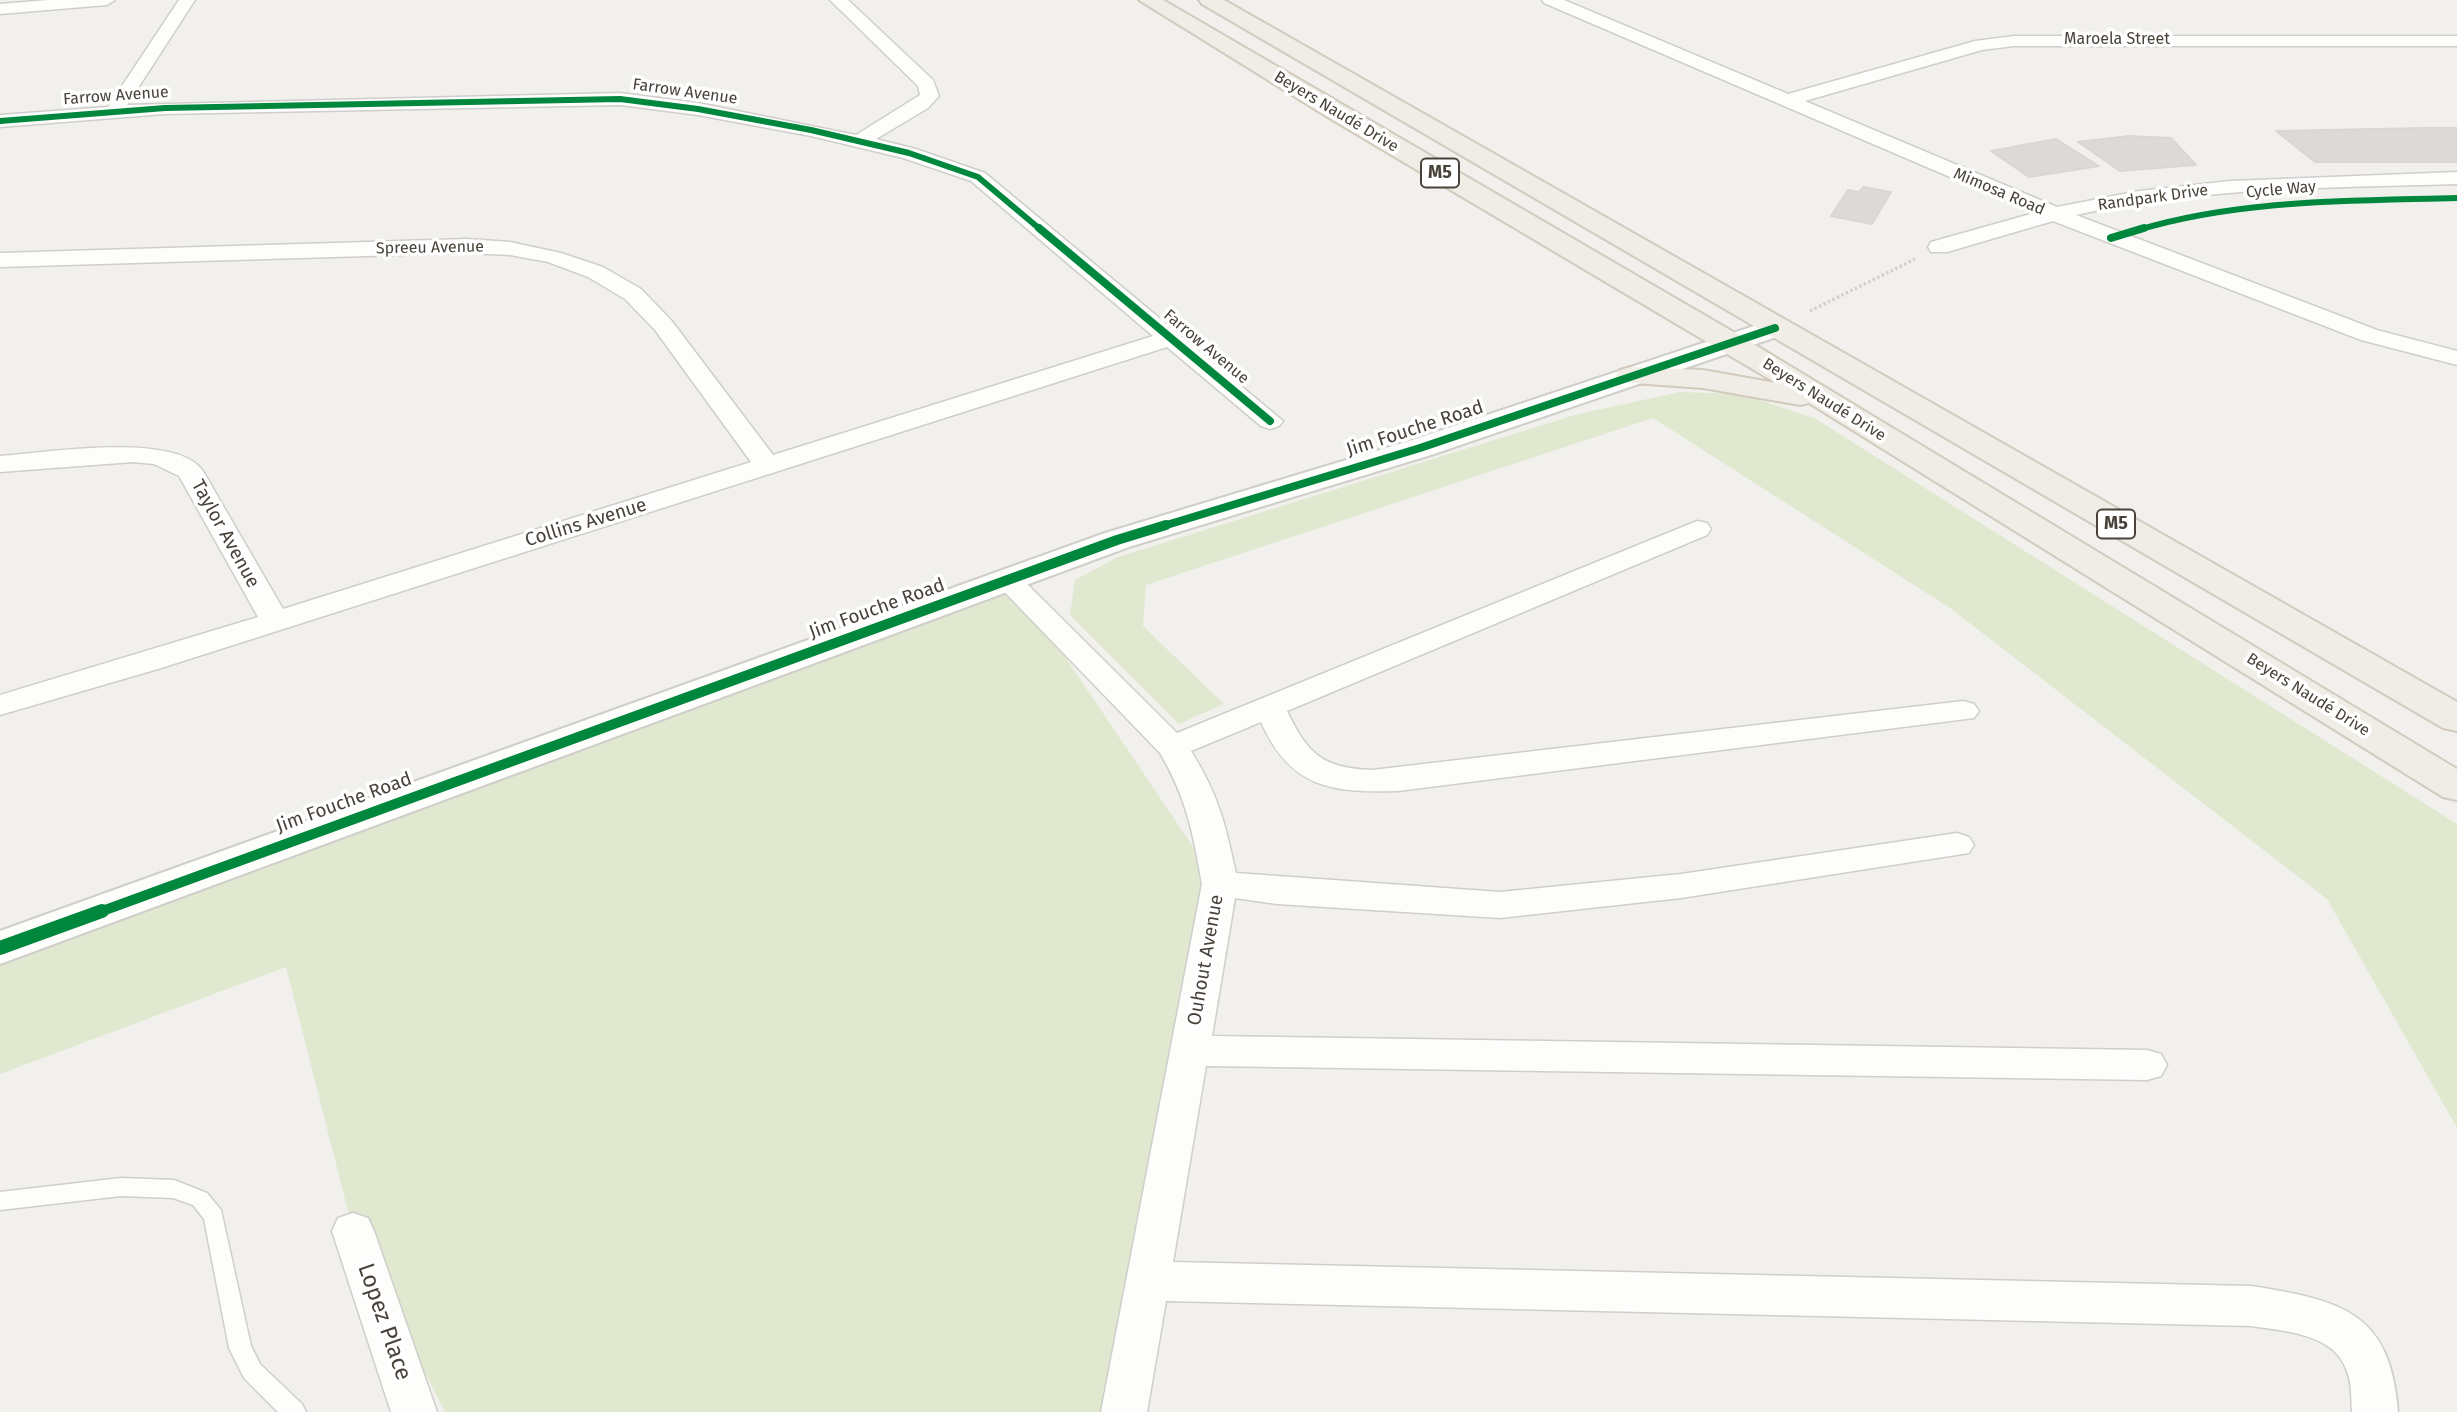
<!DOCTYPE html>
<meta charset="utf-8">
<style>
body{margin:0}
canvas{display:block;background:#f2f0ed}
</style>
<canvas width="2457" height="1412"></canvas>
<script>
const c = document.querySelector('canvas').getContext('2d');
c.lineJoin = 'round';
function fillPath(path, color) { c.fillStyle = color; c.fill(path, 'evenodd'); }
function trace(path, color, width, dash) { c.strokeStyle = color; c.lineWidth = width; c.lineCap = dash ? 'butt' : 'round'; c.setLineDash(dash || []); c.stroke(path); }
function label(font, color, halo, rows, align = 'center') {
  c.font = font + ' "Fira Sans",sans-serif'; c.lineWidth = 7; c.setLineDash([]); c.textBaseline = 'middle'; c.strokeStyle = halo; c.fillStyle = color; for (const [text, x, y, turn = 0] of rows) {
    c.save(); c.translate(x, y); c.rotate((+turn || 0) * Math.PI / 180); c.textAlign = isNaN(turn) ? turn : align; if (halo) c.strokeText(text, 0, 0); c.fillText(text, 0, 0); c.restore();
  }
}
fillPath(new Path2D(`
 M1680,392L1742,394L1816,419L2457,824V1128L2327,899L1950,608L1653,418L1146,585L1143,626L1224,704L1179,724L1070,615L1075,580L1118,557L1578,414Z
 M1014,581L1231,903L1143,1412H445L353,1231L286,967L0,1074V946Z`), '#e0e9d0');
const building = new Path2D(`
 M2425,128H2457V162H2315L2276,131Z
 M2129,136L2171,138L2196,165L2120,171L2078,142Z
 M2056,139L2099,166L2029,177L1991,151Z
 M1863,187L1891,192L1872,224L1831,216L1848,190L1859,192Z`);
fillPath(building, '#dcd9d6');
trace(building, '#dad7d3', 2);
const service = new Path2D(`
 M121,1178L174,1180L207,1193L221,1210L251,1346L260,1364L302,1404L306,1412H278L244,1378L229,1348L204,1219L193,1205L173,1198L121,1196L0,1210V1192Z`);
const minor = new Path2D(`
 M48,0H115L107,5L0,14V4Z
 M179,0H195L127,105L620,93L698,103L856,135L920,95L918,86L830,0H848L933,80L939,96L928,108L876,139L916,149L985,173L1283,421L1279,426L1270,429L1261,426L1167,347L158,669L0,715V695L258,617L179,476L154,464L133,462L0,472V456C44,453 176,431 203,471L283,609L751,462L655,330L625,299L588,277L548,262L510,255L467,253L0,267V253L467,239L510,242L561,253L603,267L641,289L671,320L773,455L1153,336L971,181L903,158L811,136L698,115L620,105L165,114L0,127V115L108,107Z
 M1542,0H1564L1788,94L1975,41L2014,36H2457V46H2014L1982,50L1805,101L2057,207L2139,191L2230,181L2457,172V184C2330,188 2200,187 2076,215L2377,330L2457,351V365L2361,340L2053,221L1947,252H1931L1928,247L1931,242L2034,213L1544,3Z
 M1697,521L1707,523L1711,529L1707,535L1287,711C1308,755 1323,768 1372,770L1963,701L1974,704L1979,711L1974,718L1398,791C1332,793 1290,788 1261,722L1191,751C1219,796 1225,823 1236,873L1500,892L1681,874L1957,833L1969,837L1974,845L1969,853L1681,898L1500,918L1277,904L1235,898L1212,1036L2147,1050L2161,1054L2167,1065L2161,1076L2147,1080L1206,1066L1173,1262L2251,1286C2340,1300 2391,1311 2398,1412H2352C2351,1397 2352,1382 2346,1369C2333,1333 2283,1331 2251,1326L1166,1301L1147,1412H1101L1202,884C1193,833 1187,799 1160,753L993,580L997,574L1007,571L1017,574L1177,733Z
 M353,1213L368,1218L374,1231L437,1412H391L332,1231L338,1218Z`);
const tertiary = new Path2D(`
 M1775,319L1785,322L1789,328L1785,334L1431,455L1129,547L0,964V931L1105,533L1409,441Z`);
const primary = new Path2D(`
 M1139,0H1163L1742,337L2457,769V800L2443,797L1809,403L1800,405L1703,388L1620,382L1616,376L1620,370L1631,367L1703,370L1776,383L1326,116Z
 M1199,0H1224L2457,702V731L2443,728L1202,4Z`);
trace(service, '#d0cecb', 3);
trace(minor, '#d0cecb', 3);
trace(tertiary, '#d0cecb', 4);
trace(primary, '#d2cbbd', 4);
trace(new Path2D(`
 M1810,311L1915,259`), '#d2d0cb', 3.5, [2.5, 2.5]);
fillPath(service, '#fdfdfc');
fillPath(minor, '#fdfdfc');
fillPath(tertiary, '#fdfdfc');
fillPath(primary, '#f0ede6');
trace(new Path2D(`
 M0,121L165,108L620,99L698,109L811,130L909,153L978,177L1041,230
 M2138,230C2241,199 2351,201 2457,198`), '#00873e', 6);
trace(new Path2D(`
 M1039,228L1270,421
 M2111,238L2144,228
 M1160,527L1420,448L1775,328`), '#00873e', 8);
trace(new Path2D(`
 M97,913L1117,540L1166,525`), '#00873e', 10);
trace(new Path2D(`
 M0,948L102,911`), '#00873e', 14);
label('16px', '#48423a', '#fff', [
 ["Maroela Street",2117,40],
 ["Farrow Avenue",685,92,8],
 ["Farrow Avenue",116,96,-4],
 ["Beyers Naudé Drive",1336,112,31],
 ["Cycle Way",2281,190,-5],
 ["Mimosa Road",1999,192,23],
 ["Randpark Drive",2153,198,-8],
 ["Spreeu Avenue",430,248,-1],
 ["Farrow Avenue",1206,347,40],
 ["Beyers Naudé Drive",1824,400,32],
 ["Beyers Naudé Drive",2308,695,32]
]);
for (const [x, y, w] of [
 [1440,173,38],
 [2116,524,38]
]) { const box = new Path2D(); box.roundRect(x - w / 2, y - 14.5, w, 29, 5); c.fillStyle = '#fff'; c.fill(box); trace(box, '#48423a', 2); }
label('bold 18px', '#48423a', null, [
 ["M5",1440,173],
 ["M5",2116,524]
]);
label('19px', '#48423a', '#fff', [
 ["Jim Fouche Road",1415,429,-18],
 ["Collins Avenue",586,523,-17],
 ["Taylor Avenue",225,534,61],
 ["Jim Fouche Road",877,609,-20],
 ["Jim Fouche Road",344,803,-20],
 ["Ouhout Avenue",1206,960,-80]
]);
label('23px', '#48423a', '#fff', [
 ["Lopez Place",384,1322,71]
]);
</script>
